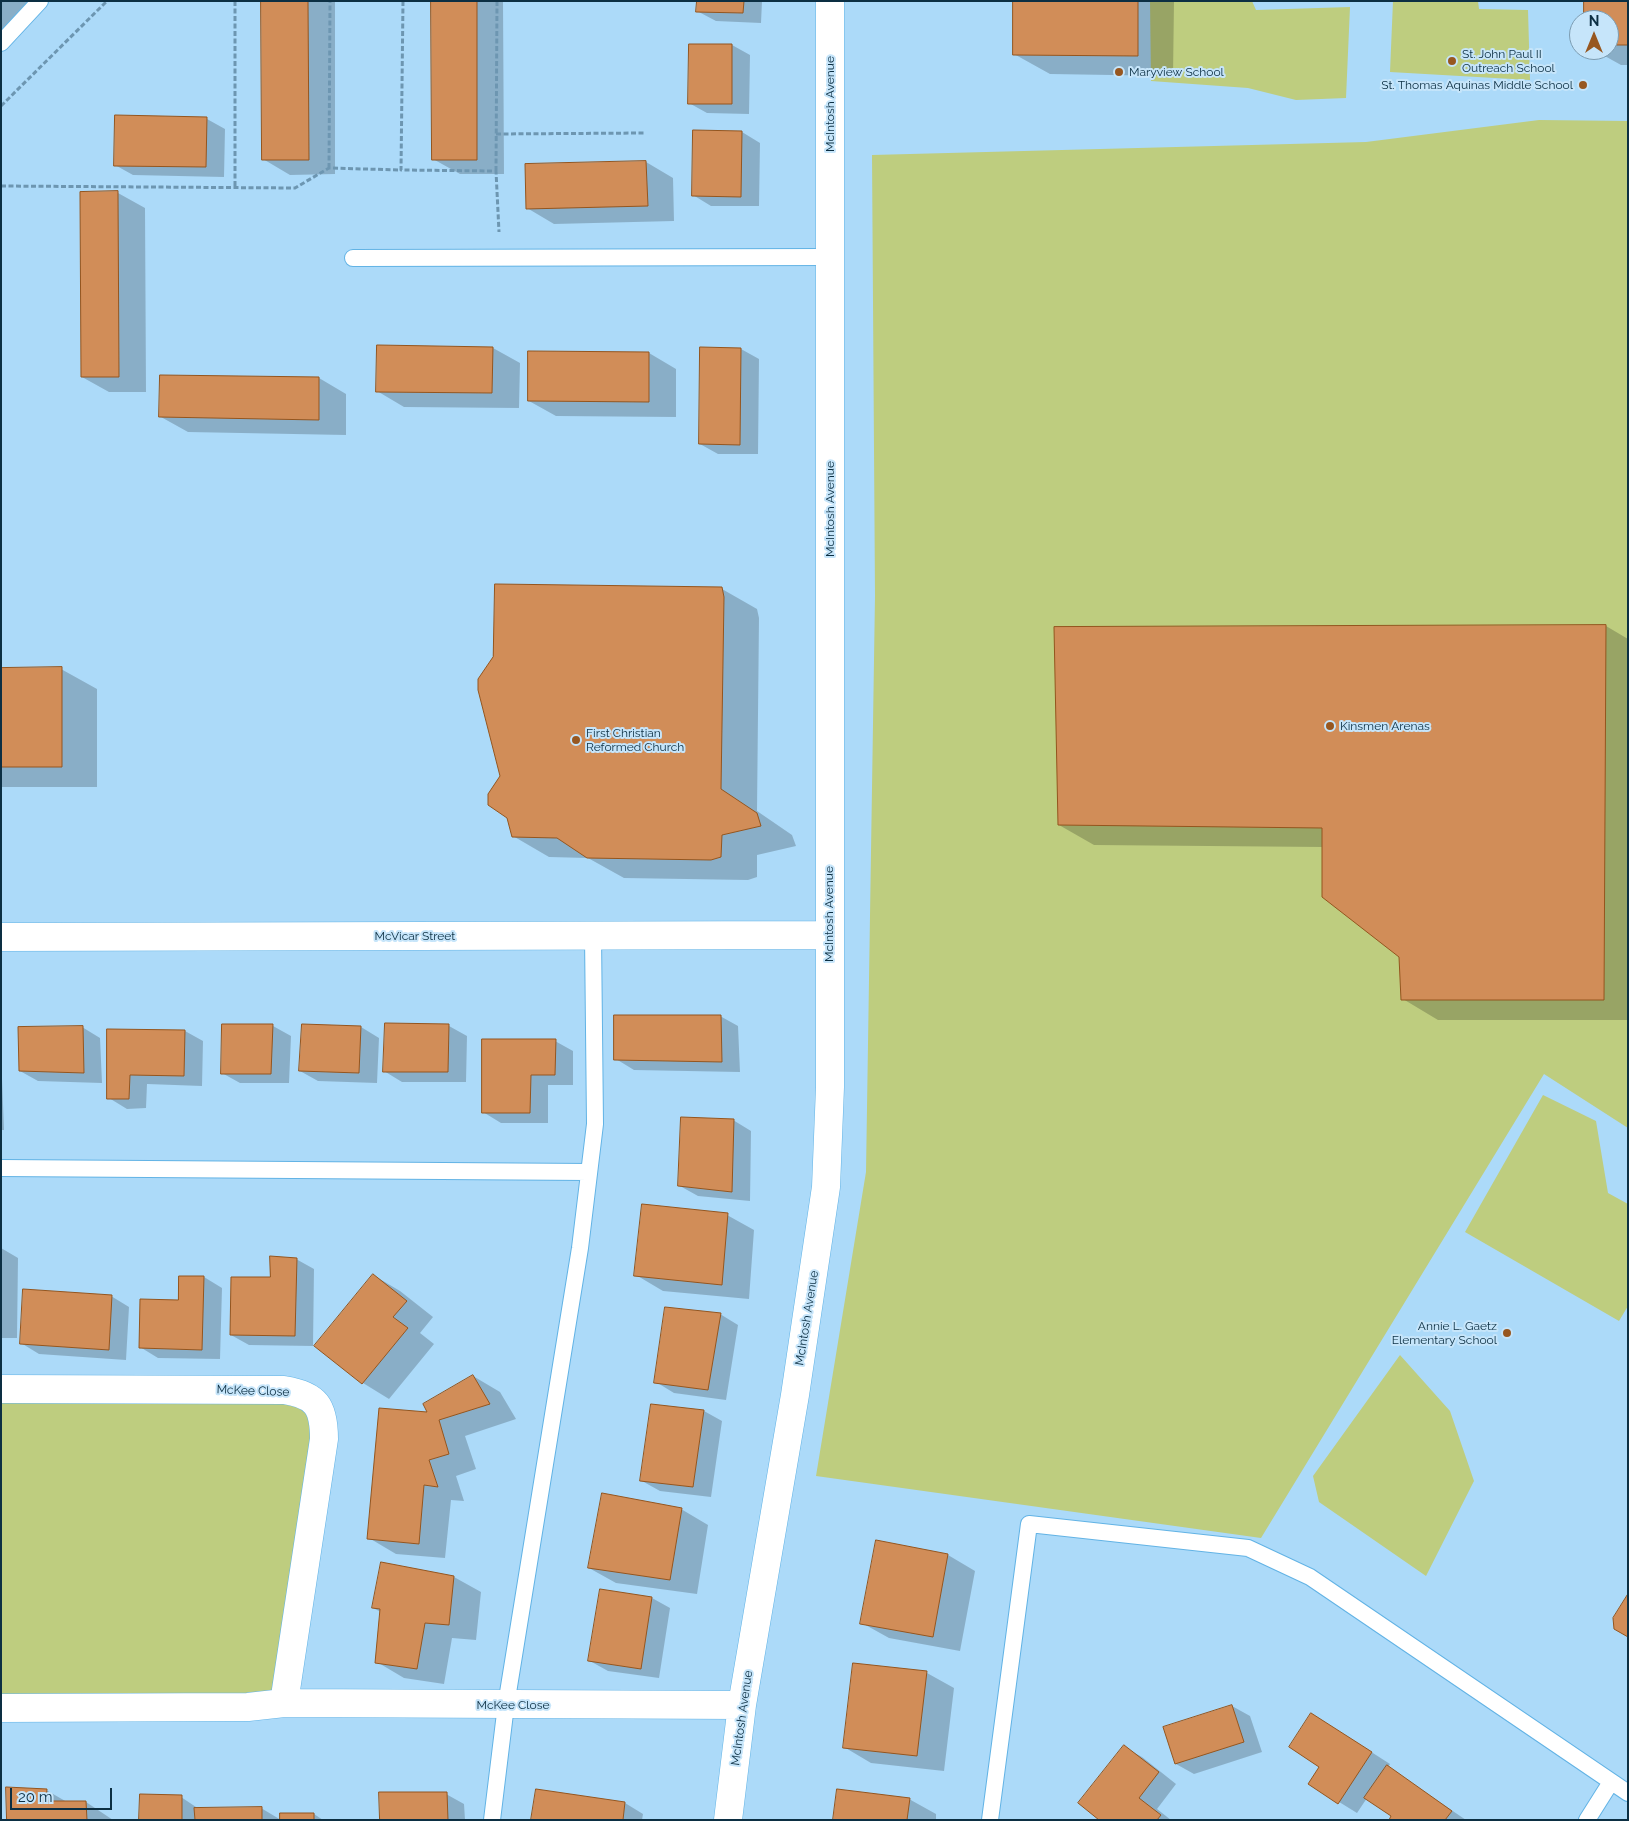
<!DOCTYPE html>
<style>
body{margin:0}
#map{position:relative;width:1629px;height:1821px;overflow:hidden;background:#acdaf9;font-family:Raleway,sans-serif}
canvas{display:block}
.frame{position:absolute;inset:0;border:2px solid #0c2f43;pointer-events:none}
.north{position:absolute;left:1569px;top:10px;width:50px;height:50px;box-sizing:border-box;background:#c6e5fa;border:1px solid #7c9cb1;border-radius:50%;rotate:0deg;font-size:14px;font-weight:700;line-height:20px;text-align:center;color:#0c2f43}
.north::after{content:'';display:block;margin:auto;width:18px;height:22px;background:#975720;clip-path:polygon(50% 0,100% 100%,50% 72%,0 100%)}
.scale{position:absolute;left:10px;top:1788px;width:102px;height:22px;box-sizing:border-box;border:2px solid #0c2f43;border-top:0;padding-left:6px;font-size:15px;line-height:18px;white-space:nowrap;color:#0c2f43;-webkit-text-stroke:4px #c6e5fa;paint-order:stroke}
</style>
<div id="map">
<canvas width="1629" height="1821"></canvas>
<div class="frame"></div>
<div class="north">N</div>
<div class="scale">20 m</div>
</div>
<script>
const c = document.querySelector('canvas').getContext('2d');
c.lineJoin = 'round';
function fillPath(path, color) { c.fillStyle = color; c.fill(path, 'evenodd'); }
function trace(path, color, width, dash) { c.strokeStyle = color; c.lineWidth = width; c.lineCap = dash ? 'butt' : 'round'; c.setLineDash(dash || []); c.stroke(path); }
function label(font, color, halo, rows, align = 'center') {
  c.font = font + ' Raleway,sans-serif'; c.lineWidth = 4; c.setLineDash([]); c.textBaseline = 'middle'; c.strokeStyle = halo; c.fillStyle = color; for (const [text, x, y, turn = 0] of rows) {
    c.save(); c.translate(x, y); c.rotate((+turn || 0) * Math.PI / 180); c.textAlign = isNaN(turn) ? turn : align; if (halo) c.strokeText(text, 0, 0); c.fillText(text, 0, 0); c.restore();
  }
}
fillPath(new Path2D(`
 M1150,1H1252L1256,10L1350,7L1346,98L1296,100L1248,88L1151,81Z
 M1393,1H1478L1479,9L1528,10L1530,80L1390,72Z
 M1539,120L1628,121V1128L1544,1074L1261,1538L816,1476L866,1172L875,596L872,155L1366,142Z
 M1543,1095L1596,1121L1608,1193L1628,1204V1306L1619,1321L1465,1232Z
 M1400,1355L1450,1411L1474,1481L1426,1576L1319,1502L1313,1476Z
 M1,1389L284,1390L319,1407L284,1703L1,1708Z`), '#becd7f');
fillPath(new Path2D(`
 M1,1H47L1,39Z
 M262,1L335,2V174L290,175L263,159Z
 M432,1H503L504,174H460L433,159Z
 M698,1H762L761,23L716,21L697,11Z
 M1015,1H1174L1173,76L1050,74L1014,54Z
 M1628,1V65H1621L1594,50H1609V20H1585Z
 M732,45L750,55L749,114L707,113L689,103Z
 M116,116L207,119L225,129L224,177L133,175L115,165Z
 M742,132L760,143L759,206H711L693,195Z
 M646,162L673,178L674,221L554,224L527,208L526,165Z
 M118,193L145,208L146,392H109L82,377Z
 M493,348L520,363L519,408L404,407L377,391Z
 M741,349L759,359L758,454H718L700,444Z
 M649,353L676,369V417L556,416L529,401Z
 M161,376L319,378L346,394V435L188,432L161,417Z
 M722,589L757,609L759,618L757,811L792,835L796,846L757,855V877L748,880L624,878L588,858L549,857L513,836Z
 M1606,626L1628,639V1020H1438L1403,999L1400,956L1323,847L1094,845L1059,825Z
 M1,669H61L97,689V787H1Z
 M720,1016L738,1026L740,1072L634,1070L616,1059Z
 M386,1025L449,1026L467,1036L466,1082H402L384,1071Z
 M273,1026L291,1036L289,1083H240L222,1073Z
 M82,1027L100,1038L102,1083L38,1081L20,1071Z
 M361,1027L379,1038L377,1083L318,1081L300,1071Z
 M109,1030L185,1031L203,1041L202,1086L147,1084L146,1108L127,1109L109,1098Z
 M555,1041L573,1051V1085H548V1123H501L483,1112Z
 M1,1053L4,1130H1Z
 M733,1120L751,1131L750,1201L698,1196L680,1186Z
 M727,1215L754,1230L749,1299L663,1291L636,1275Z
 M1,1248L18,1258L17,1338H1Z
 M296,1259L314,1269L313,1346L249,1345L231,1335L272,1278Z
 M373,1275L400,1291L433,1317L420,1333L434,1344L389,1399L363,1383L316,1346Z
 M204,1277L222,1288L220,1359L158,1358L140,1347Z
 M111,1296L129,1307L126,1360L39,1354L21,1343Z
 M720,1314L738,1325L726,1400L674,1393L656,1382Z
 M473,1376L500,1392L516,1419L465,1436L476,1469L456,1476L464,1501L451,1500L445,1558L396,1554L369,1538L429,1413Z
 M704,1411L722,1421L711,1497L660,1491L642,1481Z
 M681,1509L708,1525L697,1594L616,1583L589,1568Z
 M948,1555L975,1571L960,1651L889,1638L862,1623Z
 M454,1577L481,1592L476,1640L452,1638L444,1684L404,1678L377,1662L381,1612L373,1608Z
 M601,1591L652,1598L670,1608L659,1678L608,1671L590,1661Z
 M927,1673L954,1688L944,1771L871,1763L844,1747Z
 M1232,1706L1250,1716L1262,1752L1194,1774L1176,1764Z
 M1312,1714L1390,1764L1388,1767L1466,1820H1390L1393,1816L1367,1798L1357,1813L1310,1784L1321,1767Z
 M1124,1747L1142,1757L1176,1784L1157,1809L1171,1820H1101Z
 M46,1790L67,1802H86L113,1820H9Z
 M537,1790L625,1803L643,1814L642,1820H532Z
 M446,1794L464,1804L465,1820H382Z
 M181,1797L199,1809L261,1808L281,1820H141Z
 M909,1799L936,1814V1820H834Z
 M314,1814L323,1820H281Z`), '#0003');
const building = new Path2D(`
 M261,1H308L309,160H262Z
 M431,1H477V160H432Z
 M697,1H744L743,13L696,12Z
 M1013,1H1138V56L1013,55Z
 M1584,1H1628V45H1609V20H1584Z
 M689,44H732V104H688Z
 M115,115L207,117L206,167L114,166Z
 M693,130L742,131L741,197L692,196Z
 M646,161L648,206L526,209L525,164Z
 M118,191L119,377H81L80,192Z
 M377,345L493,347L492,393L376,392Z
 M700,347L741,348L740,445L699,444Z
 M528,351L649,352V402L528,401Z
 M160,375L319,377V420L159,417Z
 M495,584L722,587L724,597L721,789L757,813L761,826L722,835L721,857L711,860L587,858L557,838L512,837L507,818L488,805V794L500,776L478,690V679L493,657Z
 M1606,625L1604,1000H1401L1399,957L1322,897V828L1058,825L1054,627Z
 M62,667V767H1V668Z
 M614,1015H721L722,1062L614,1060Z
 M385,1023L449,1024L448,1072H383Z
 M222,1024H273L271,1074H221Z
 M302,1024L361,1026L359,1073L299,1071Z
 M83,1026L84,1073L19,1071L18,1027Z
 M107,1029L185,1030L184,1076L130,1075L129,1099H107Z
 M482,1039H556L555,1075H531L530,1113H482Z
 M681,1117L734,1119L732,1192L678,1186Z
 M642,1204L728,1213L722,1285L634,1276Z
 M270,1256L297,1258L295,1336L230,1335L231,1277H270Z
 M373,1274L407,1301L393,1317L408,1328L362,1384L314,1346Z
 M179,1276H204L202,1350L139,1348L140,1299L178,1300Z
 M23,1289L112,1295L109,1350L20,1344Z
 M665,1307L721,1313L708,1390L654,1383Z
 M473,1375L490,1404L439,1420L449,1454L429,1460L438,1487L424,1485L419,1544L367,1539L379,1408L427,1412L423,1404Z
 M651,1404L704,1410L693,1487L640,1481Z
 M602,1493L682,1508L670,1580L588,1568Z
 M876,1540L948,1554L933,1637L860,1624Z
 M381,1562L454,1576L449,1625L425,1623L417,1669L375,1663L380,1609L372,1608Z
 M600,1589L652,1597L641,1669L588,1661Z
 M1628,1594V1637L1614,1629L1613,1618Z
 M853,1663L927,1671L917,1756L843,1748Z
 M1232,1705L1244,1742L1175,1764L1163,1727Z
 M1311,1713L1372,1752L1338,1804L1308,1784L1319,1767L1289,1747Z
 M1124,1745L1159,1772L1139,1798L1161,1815L1157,1820H1099L1078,1803Z
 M1387,1765L1452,1811L1445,1820H1389L1391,1816L1364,1798Z
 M6,1787L47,1789L46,1801H86L87,1820H7Z
 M536,1789L625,1802L623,1820H531Z
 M837,1789L910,1798L907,1820H833Z
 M379,1792H447L448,1820H380Z
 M140,1794L182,1795V1820H139Z
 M262,1807V1820H195L194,1808Z
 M280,1813H314V1820H280Z`);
fillPath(building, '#d18d58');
trace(building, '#94551e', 1);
const lane = new Path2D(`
 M1,43L40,1
 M353,258L830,257
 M1,1168L589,1172
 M492,1820L506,1705L580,1248L595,1124L593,935
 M990,1820L1029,1524L1248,1548L1310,1577L1628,1793
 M1587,1820L1611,1782`);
const street = new Path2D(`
 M1,937L829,935
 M1,1389L284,1390C316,1395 324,1406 324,1439L284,1703
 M1,1708L248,1707L284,1703L742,1705
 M728,1820L742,1705L795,1395L826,1187L830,1087V1`);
trace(lane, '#62b3e5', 18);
trace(street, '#62b3e5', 29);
trace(new Path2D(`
 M235,1V187
 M403,1L401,170L496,171L499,232
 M1,106L107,1
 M496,134L646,133
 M329,168L330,1
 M496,171L497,1
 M1,186L295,188L329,168L401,170`), '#6d96b1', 3, [5, 2.5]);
trace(lane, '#fff', 16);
trace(street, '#fff', 28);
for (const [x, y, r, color] of [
 [1452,61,5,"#975720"],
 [1119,72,5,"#975720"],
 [1583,85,5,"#975720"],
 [1330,726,5,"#975720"],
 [576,740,5,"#975720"],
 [1507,1333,5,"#975720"]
]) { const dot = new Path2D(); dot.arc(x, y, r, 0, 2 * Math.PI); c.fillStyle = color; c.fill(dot); trace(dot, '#c6e5fa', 2); }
label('12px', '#0c2f43', '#c6e5fa', [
 ["St. John Paul II",1462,54],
 ["Outreach School",1462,68],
 ["Maryview School",1129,72],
 ["St. Thomas Aquinas Middle School",1573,85,"right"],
 ["Kinsmen Arenas",1340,726],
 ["First Christian",586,733],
 ["Reformed Church",586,747],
 ["Annie L. Gaetz",1497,1326,"right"],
 ["Elementary School",1497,1340,"right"]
], 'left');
label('12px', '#0c2f43', '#c6e5fa', [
 ["McIntosh Avenue",830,104,-90],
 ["McIntosh Avenue",830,509,-90],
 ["McIntosh Avenue",829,914,-90],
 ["McVicar Street",415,936],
 ["McIntosh Avenue",807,1318,-81],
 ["McKee Close",253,1391,2],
 ["McKee Close",513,1705],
 ["McIntosh Avenue",742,1718,-82]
]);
</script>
